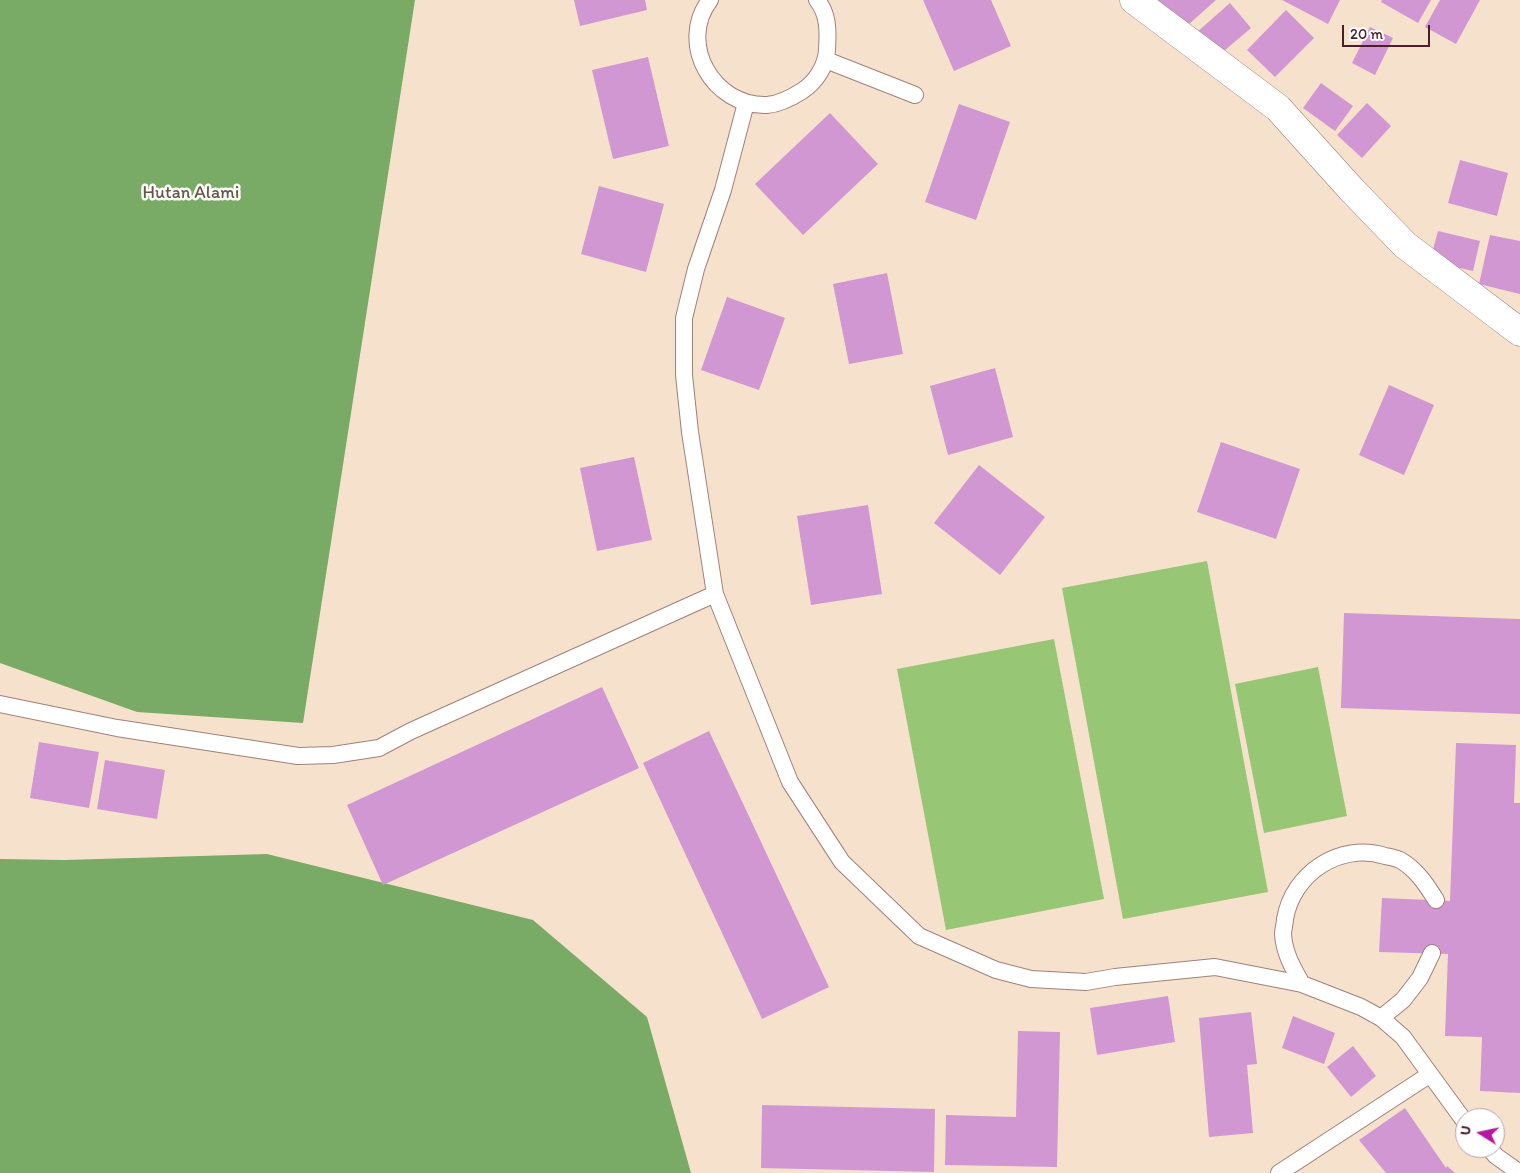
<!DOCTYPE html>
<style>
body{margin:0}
#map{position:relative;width:1520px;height:1173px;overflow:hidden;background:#f6e2cc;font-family:Itim,sans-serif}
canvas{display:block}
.north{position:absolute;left:1455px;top:1108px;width:50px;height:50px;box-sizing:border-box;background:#fff;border:1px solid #b7a5aa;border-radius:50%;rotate:280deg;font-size:14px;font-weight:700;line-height:20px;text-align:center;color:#4a1f2b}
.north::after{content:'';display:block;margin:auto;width:18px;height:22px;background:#b5179e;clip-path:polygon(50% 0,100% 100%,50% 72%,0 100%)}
.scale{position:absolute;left:1342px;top:25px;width:88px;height:22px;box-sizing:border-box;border:2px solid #4a1f2b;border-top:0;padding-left:6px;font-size:15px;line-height:18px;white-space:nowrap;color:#4a1f2b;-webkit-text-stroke:4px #fff;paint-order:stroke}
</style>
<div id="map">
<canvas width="1520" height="1173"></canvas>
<div class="north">U</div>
<div class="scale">20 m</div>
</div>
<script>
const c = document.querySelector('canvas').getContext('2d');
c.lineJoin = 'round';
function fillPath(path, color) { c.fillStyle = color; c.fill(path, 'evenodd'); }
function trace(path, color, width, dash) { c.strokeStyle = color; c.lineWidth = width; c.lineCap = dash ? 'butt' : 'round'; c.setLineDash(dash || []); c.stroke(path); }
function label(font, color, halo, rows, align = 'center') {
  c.font = font + ' Itim,sans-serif'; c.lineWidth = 5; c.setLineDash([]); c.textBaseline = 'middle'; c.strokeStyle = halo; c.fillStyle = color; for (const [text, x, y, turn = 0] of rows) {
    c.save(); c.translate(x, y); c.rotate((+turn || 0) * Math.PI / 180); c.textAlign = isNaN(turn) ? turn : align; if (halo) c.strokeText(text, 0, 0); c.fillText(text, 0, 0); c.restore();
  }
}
fillPath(new Path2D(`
 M1207,561L1268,892L1123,919L1062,588Z
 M1054,639L1104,899L946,930L897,669Z
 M1318,667L1347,816L1264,833L1235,684Z`), '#97c675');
fillPath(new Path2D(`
 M0,0H415L303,723L137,712L0,663Z
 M267,854L533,920L647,1017L691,1173H0V859L65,860Z`), '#79ab66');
fillPath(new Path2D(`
 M574,0H645L647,10L580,26Z
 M923,0H991L1011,46L954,71Z
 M1155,0H1216L1180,32Z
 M1282,0H1340L1328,24Z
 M1382,0H1431L1418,23L1381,2Z
 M1440,0H1480L1456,44L1425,27Z
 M1230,3L1251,28L1217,57L1196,33Z
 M1286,10L1314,38L1275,77L1247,50Z
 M1370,27L1393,38L1375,75L1352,63Z
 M648,57L669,146L613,159L592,70Z
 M1321,83L1353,106L1335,131L1303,108Z
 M1367,103L1391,126L1362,158L1337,135Z
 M959,104L1010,122L976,220L925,202Z
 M830,113L878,164L803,235L755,184Z
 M1460,160L1508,173L1497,216L1448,203Z
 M599,186L664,204L646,272L581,254Z
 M1438,231L1480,241L1473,271L1430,261Z
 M1490,235L1520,241V294L1479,284Z
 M887,273L903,354L849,364L833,284Z
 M727,297L785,318L759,390L701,370Z
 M995,368L1013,437L948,455L930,386Z
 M1389,385L1434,405L1404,475L1359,455Z
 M1221,442L1300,469L1276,539L1197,512Z
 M634,457L652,540L597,551L580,468Z
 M979,465L1045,517L1000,575L934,523Z
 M868,505L882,594L811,605L797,516Z
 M1344,613L1520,619V714L1341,708Z
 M602,687L639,768L383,885L347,805Z
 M709,731L829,987L762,1019L643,763Z
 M39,742L99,752L89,808L30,798Z
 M1456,743L1516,745L1514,803H1520V1093L1480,1091L1482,1037L1445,1036L1448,954L1379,952L1382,898L1450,901Z
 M105,760L165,770L157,819L97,809Z
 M1168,996L1175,1042L1097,1055L1090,1008Z
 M1251,1012L1257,1064L1247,1065L1253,1133L1209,1137L1199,1018Z
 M1293,1016L1335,1033L1324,1064L1282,1048Z
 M1018,1031L1060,1032L1057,1167L945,1165L946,1115L1016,1117Z
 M1353,1046L1376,1076L1351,1097L1327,1067Z
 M762,1105L935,1109L934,1172L761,1168Z
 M1405,1108L1446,1168L1447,1166L1455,1173H1386L1359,1140Z`), '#d097d2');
const service = new Path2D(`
 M710,0C677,43 713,107 767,105C780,104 791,98 802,91C816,82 826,66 827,50C828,32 829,15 817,0
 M826,60L915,95
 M715,594L690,432L684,375V318L696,269L723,190L746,103
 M0,704L117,728L298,756L333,755L379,748L411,731L715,594L790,782L842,862L919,936L996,970L1031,979L1086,982L1115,977L1215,967L1302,984L1361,1007L1381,1018L1403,1037L1465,1122
 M1302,984C1293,968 1284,953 1283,934C1283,929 1285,924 1285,919C1293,873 1340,842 1385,856C1390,857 1396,858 1400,860C1416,869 1426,884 1436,900
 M1381,1018L1403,1000L1420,978L1432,953
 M1489,1148L1496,1156L1520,1173
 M1279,1173L1429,1075`);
const minor = new Path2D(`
 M1134,0L1278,108L1351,189L1405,245L1520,332`);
trace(service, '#a0807c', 18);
trace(minor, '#a0807c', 29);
trace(service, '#fff', 16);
trace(minor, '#fff', 28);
label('18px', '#655945', '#fff', [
 ["Hutan Alami",191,193]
]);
</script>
